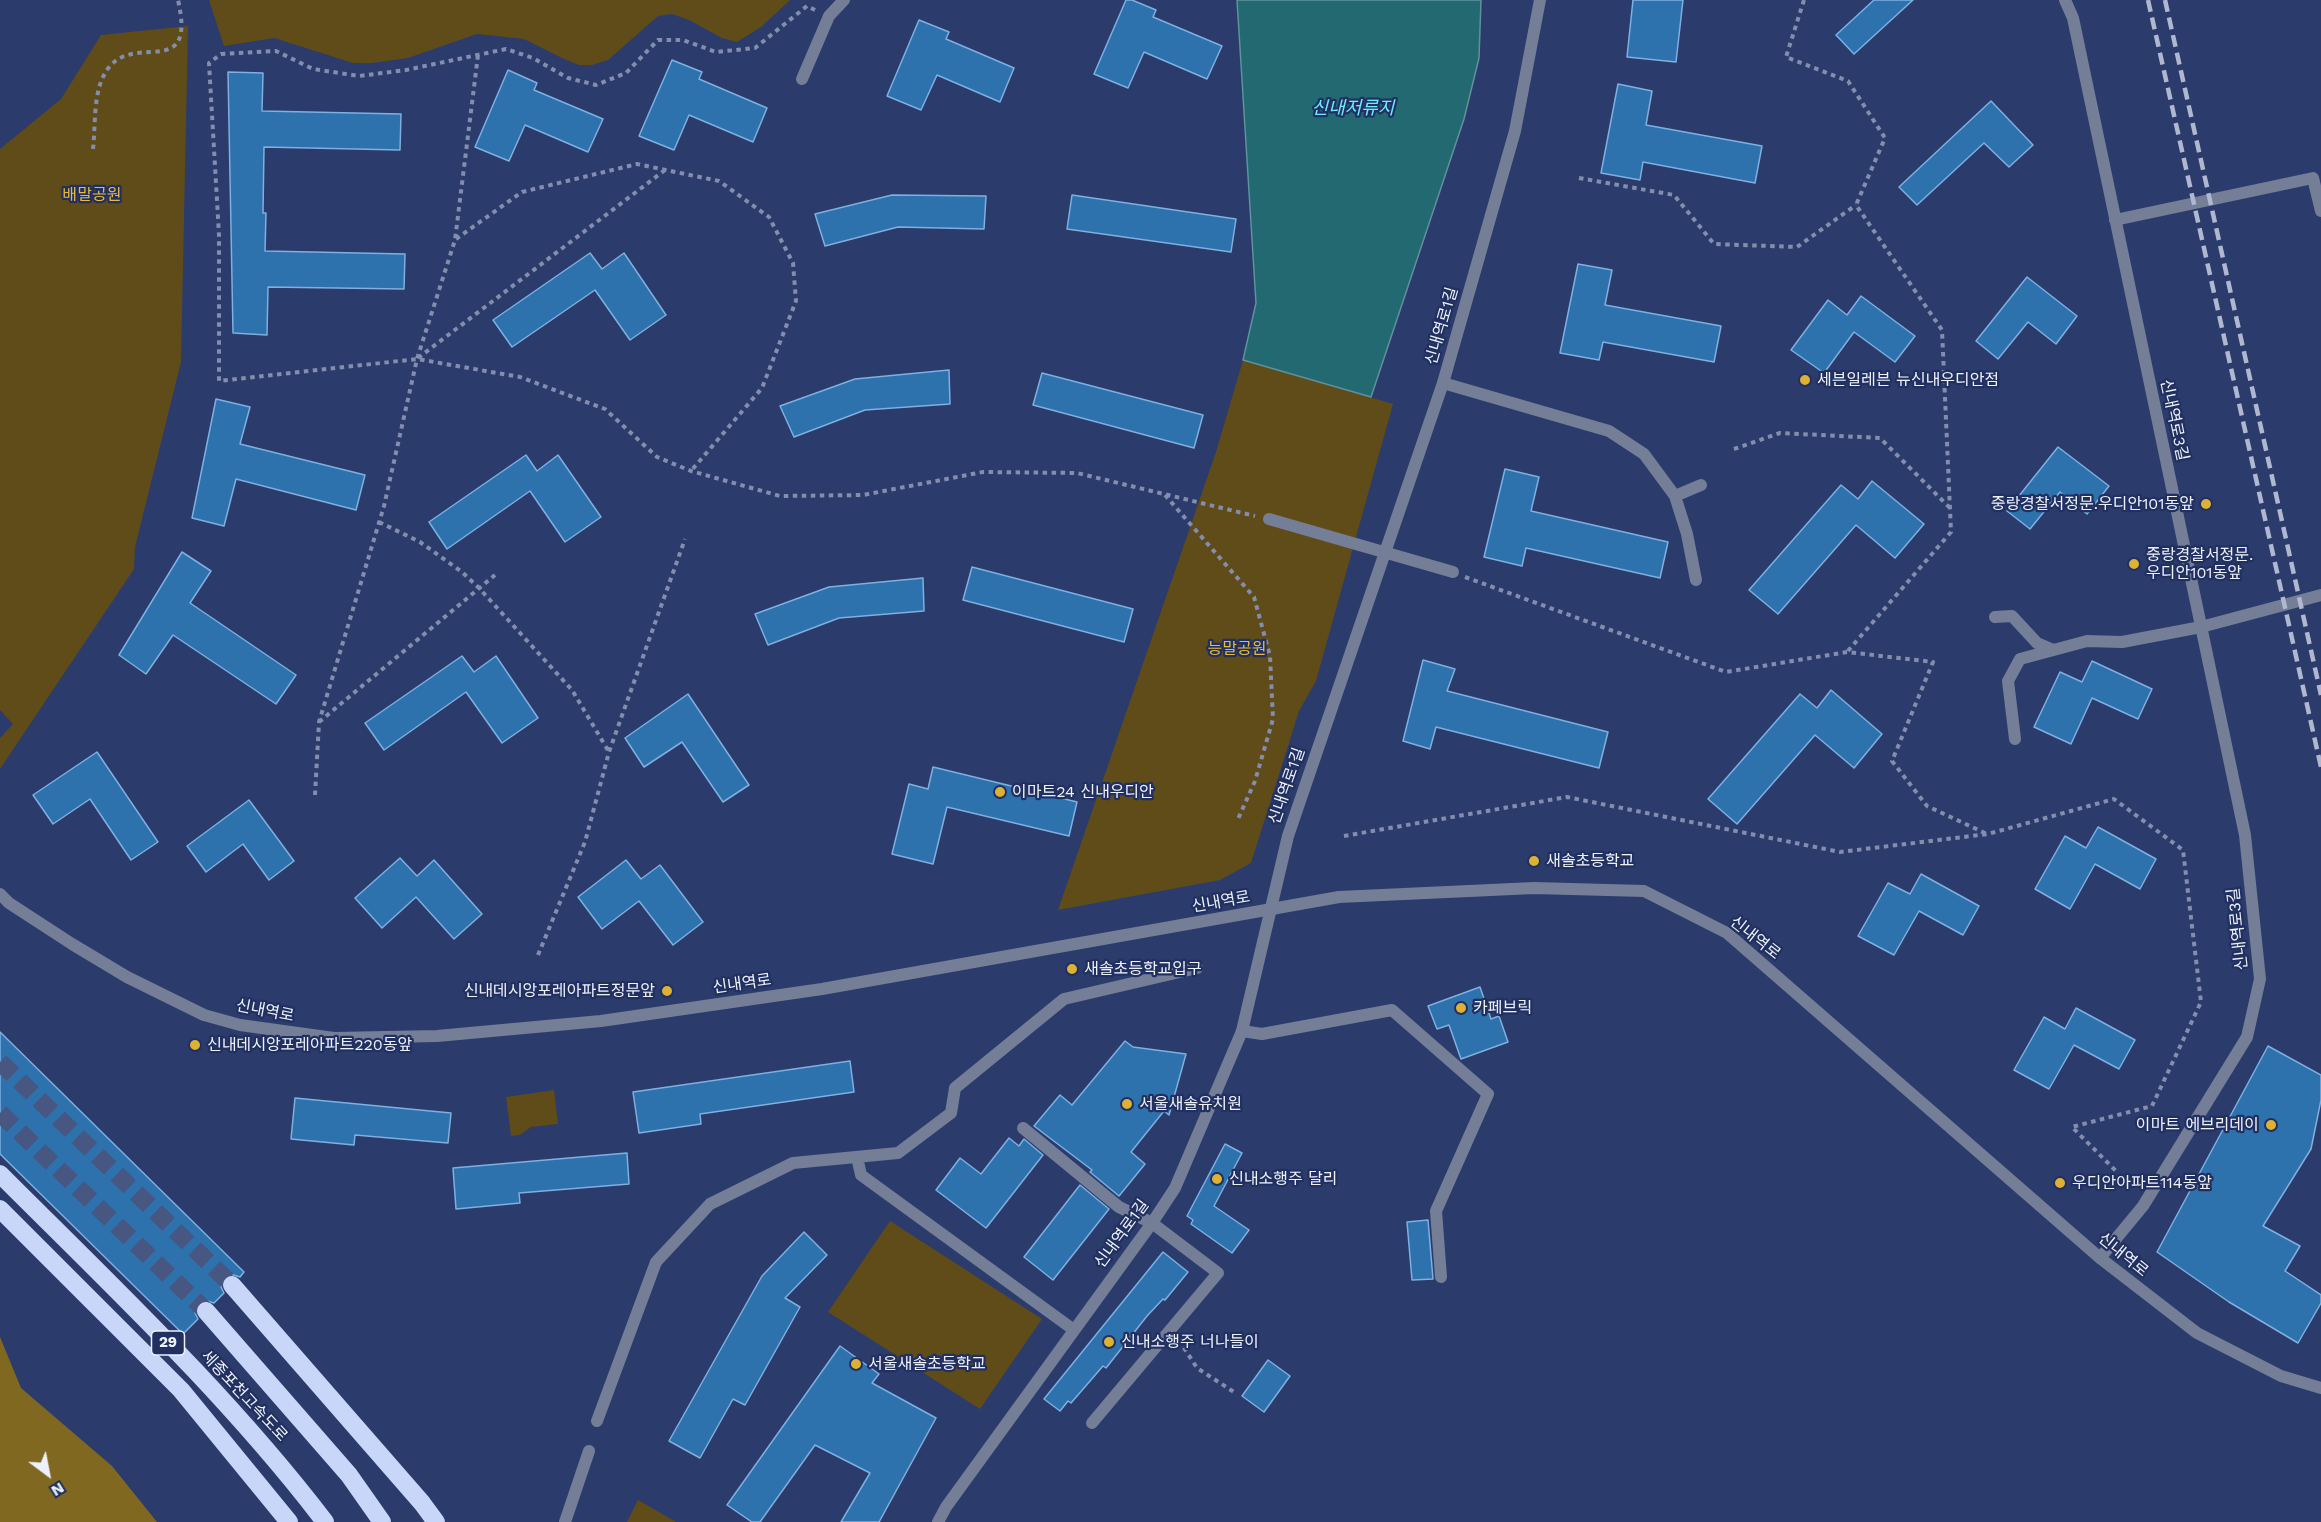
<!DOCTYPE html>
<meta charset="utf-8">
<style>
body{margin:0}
#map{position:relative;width:2321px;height:1522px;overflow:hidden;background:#2b3b6c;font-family:"Work Sans",sans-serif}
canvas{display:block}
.north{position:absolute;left:18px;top:1444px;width:60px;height:60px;-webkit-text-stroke:4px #213060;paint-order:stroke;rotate:148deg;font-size:16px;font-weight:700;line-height:24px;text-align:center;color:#ecf1fd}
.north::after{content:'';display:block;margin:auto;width:21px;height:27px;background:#ecf1fd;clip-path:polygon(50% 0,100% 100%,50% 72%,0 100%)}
</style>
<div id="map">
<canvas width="2321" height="1522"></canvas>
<div class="north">N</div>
</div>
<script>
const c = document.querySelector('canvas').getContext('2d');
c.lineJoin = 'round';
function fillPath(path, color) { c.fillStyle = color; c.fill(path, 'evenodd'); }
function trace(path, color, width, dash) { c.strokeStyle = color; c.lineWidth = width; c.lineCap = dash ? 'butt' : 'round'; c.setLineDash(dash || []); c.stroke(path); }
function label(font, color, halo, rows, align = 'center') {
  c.font = font + ' "Work Sans","Noto Sans KR",sans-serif'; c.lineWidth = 4.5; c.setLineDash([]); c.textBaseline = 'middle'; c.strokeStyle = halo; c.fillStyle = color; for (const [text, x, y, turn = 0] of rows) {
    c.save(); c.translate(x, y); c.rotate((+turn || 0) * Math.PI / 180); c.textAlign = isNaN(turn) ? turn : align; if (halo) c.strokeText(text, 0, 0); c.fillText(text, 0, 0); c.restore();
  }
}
fillPath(new Path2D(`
 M209,0H790L761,27L737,42L722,38L689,20L672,14L658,16L608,60L592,65H579L562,58L524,39L477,34L408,58L372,63H353L274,38L224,46Z
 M188,26L181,362L135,547L134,569L0,769V738L13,724L0,710V149L61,99L101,35Z
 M1243,360L1393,404L1316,681L1299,711L1251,863L1220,880L1058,910L1216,452Z
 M554,1090L558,1124L531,1127L520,1135L511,1136L506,1097Z
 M890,1221L1042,1319L980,1409L828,1312Z
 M638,1500L676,1522H627Z`), '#5f4c19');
fillPath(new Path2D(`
 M0,1337L21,1388L112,1466L157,1522H0Z`), '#816821');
const water = new Path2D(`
 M1237,0H1481L1479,58L1464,119L1371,397L1243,360L1256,303Z`);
fillPath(water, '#226972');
trace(water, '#5f929c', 1.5);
const building = new Path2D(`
 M1126,0H1132L1156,10L1153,17L1222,46L1207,79L1144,52L1128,88L1094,74Z
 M1633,0H1683L1676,62L1627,57Z
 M1874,0H1913L1854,54L1836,35Z
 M919,20L949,32L946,39L1014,68L1000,102L937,75L921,110L887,96Z
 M672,60L702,72L699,79L767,108L753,142L689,115L674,150L639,136Z
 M508,70L537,83L534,90L603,119L588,152L525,125L509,161L475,147Z
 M228,72L263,73L262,111L401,114L400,150L264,147L263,213H266L265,251L405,254L404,289L268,287L267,335L233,333Z
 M1618,84L1652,91L1646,125L1762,146L1755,183L1643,162L1640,180L1601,173Z
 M1991,101L2033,145L2009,167L1984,143L1917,205L1899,187Z
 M892,195L986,196L984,229L898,227L825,246L815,214Z
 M1072,195L1236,219L1231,252L1067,229Z
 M590,253L602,269L624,253L666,315L630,340L595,290L512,347L493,320Z
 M1578,264L1612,270L1605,305L1721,326L1714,362L1603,342L1599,360L1560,353Z
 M2027,277L2077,316L2056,344L2028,322L1998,359L1976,341Z
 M1861,296L1915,336L1895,362L1854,332L1824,373L1791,350L1828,300L1847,315Z
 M949,370L950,404L865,410L794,437L780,406L855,379Z
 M1042,373L1203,415L1194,448L1033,405Z
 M216,399L250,407L240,444L365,475L356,510L236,479L224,526L192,518Z
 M2058,447L2109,486L2087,514L2060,492L2030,529L2007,511Z
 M526,455L537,471L558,455L601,517L565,542L530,491L447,549L429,522Z
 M1505,469L1539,477L1531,511L1668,542L1660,578L1526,548L1522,566L1484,557Z
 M1872,481L1924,524L1895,558L1856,525L1778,614L1749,590L1841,485L1858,499Z
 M182,552L211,571L190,603L296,675L276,704L173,635L146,674L119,655Z
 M972,567L1133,609L1124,642L963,600Z
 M923,578L924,611L839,618L768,645L755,614L829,587Z
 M462,656L474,672L496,656L538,718L502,743L466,692L384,750L365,723Z
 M1423,660L1455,669L1447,691L1608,732L1599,768L1436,727L1430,749L1403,741Z
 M2092,661L2152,689L2138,719L2092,698L2071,744L2034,727L2060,672L2082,682Z
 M1831,690L1882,734L1854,768L1815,735L1737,824L1708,799L1800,694L1817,708Z
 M688,694L749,785L723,802L682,742L644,767L625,738Z
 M97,752L158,842L131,860L90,799L53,824L33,795Z
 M933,767L1077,802L1069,836L947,807L933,864L892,854L909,784L928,789Z
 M249,800L294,861L269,880L243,844L206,872L187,846Z
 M2098,827L2156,859L2140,889L2095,864L2070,909L2035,889L2065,836L2086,848Z
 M400,858L417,876L434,860L482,914L454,939L416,897L382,928L355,898Z
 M626,860L641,879L660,865L703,922L673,945L639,901L602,929L578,897Z
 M1921,874L1979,906L1963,935L1919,911L1894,955L1858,936L1888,883L1910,894Z
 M1480,987L1491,1019L1499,1016L1508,1042L1461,1059L1449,1025L1437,1029L1428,1006Z
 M2076,1008L2135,1040L2119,1069L2074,1045L2049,1089L2014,1070L2044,1017L2065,1029Z
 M0,1032L244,1272L240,1277L230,1274L224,1277L221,1287L224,1293L214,1303L204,1300L198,1303L195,1313L198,1319L183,1334L0,1154Z
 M1125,1041L1133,1047L1186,1054L1169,1115L1164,1111L1131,1152L1145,1164L1119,1196L1090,1172L1092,1170L1034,1126L1060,1095L1072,1105Z
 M2268,1046L2321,1075V1100L2311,1149L2263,1226L2300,1246L2285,1271L2321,1295V1303L2298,1343L2229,1302L2157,1252Z
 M850,1061L854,1092L700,1114L701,1124L639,1133L633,1092Z
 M295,1098L451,1113L448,1143L355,1135L354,1145L291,1139Z
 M1009,1138L1019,1146L1024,1139L1043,1155L986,1228L936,1190L960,1158L981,1174Z
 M1225,1144L1242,1153L1214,1206L1249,1230L1232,1253L1191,1224L1193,1220L1187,1216Z
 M627,1153L629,1184L519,1193L520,1203L456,1209L453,1168Z
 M1080,1185L1109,1209L1053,1280L1024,1257Z
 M1428,1220L1433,1279L1412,1280L1407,1222Z
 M804,1232L827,1255L785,1298L800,1307L745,1405L733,1399L700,1458L669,1441L762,1276Z
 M1163,1252L1188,1272L1165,1300L1163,1299L1147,1316L1106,1368L1103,1366L1071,1403L1068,1401L1060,1411L1044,1399Z
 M840,1346L879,1374L872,1383L936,1418L879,1522H841L870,1473L815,1445L760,1522H752L727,1505Z
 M1268,1360L1290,1376L1264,1412L1242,1396Z`);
fillPath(building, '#2d71ad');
trace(building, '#7fb0e0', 1.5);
trace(new Path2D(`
 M0,1062L232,1285
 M0,1113L206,1311`), '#485682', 18, [18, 9]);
trace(new Path2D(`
 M1804,0L1786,57L1848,81L1885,138L1856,205L1942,330L1951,532L1847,652
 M815,10L807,6L755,48L716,52L683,40H658L626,73L596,85L568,78L533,58L506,49L406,70L359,76L313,69L276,51L221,54L209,63L219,235V381L417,359L520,377L605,409L657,457L691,471L780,496L863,495L983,472L1077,473L1255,516
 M93,149C96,123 92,85 111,65C139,35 196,79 178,0
 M1579,178L1674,195L1714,244L1797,247L1856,205
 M456,239L522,192L637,164L719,181L769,217L793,263L796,301L762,388L691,471
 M418,358L665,170
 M1734,449L1780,433L1880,438L1949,507
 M1165,495L1254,597L1270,656L1273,719L1255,781L1238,819
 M379,522L420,542L462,572L479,588L572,690L609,752
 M1465,577L1726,672L1847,652L1933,662L1892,761L1927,806L1987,834
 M319,722L495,575
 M315,795L319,722L384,506L417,359L455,240L478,55
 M1344,836L1567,797L1840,852L1988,834L2114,799L2183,850L2201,1002L2152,1106L2072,1127L2118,1173
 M538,955L585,842L609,752L685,539
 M1179,1340L1197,1368L1237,1394`), '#838eae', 4, [4.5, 4.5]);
trace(new Path2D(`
 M1443,383L1609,431L1644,454L1675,496L1687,534L1696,580
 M1675,496L1701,485
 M1995,617L2012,616L2037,643L2053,650
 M2015,739L2008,681L2020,659L2087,641L2122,642L2201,627
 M1242,1031L1262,1034L1392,1010L1488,1094L1436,1211L1441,1277
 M1023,1128L1119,1207L1152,1223L1218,1273L1092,1423`), '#757e97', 12);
trace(new Path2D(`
 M857,1157L861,1175L1074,1330
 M597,1421L656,1262L710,1204L793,1163L898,1153L951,1113L955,1088L1064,999L1197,968
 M565,1522L589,1451`), '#757e97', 12);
trace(new Path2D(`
 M2065,0L2073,18L2245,835L2260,979L2247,1037L2143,1206L2100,1258
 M802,79L829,16L844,0
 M2115,220L2313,178L2321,211
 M2201,627L2321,595
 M938,1522L946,1507L1152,1223L1175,1188L1242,1031L1288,836L1443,383L1515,131L1540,0`), '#757e97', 12);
trace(new Path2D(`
 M0,894L9,903L72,944L127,977L204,1015L240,1025L334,1038L437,1036L601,1021L822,989L1339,897L1534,888L1644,891L1727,933L2100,1258L2197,1333L2281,1376L2321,1388`), '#757e97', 12);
trace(new Path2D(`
 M0,1174C112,1286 229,1396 325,1522
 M0,1209L181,1390L289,1522
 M232,1285L422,1503L436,1522
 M206,1311L349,1475L382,1522`), '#c8d6fa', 18);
trace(new Path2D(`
 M2148,0L2321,767
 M2165,0L2321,695`), '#b0b8d0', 4.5, [12, 6]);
trace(new Path2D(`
 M1269,519L1453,572`), '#757e97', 12);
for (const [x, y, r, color] of [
 [1805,380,6,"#ddb133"],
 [2206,504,6,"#ddb133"],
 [2134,564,6,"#ddb133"],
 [1000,792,6,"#ddb133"],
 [1534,861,6,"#ddb133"],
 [1072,969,6,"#ddb133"],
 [667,991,6,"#ddb133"],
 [1461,1008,6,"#ddb133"],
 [195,1045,6,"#ddb133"],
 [1127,1104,6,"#ddb133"],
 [2271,1125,6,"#ddb133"],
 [1217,1179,6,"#ddb133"],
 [2060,1183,6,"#ddb133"],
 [1109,1342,6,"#ddb133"],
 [856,1364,6,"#ddb133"]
]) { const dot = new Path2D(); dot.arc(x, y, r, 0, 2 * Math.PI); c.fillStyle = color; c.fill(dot); trace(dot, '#213060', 2); }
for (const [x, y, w] of [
 [168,1343,33]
]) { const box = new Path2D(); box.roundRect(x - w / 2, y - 12, w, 24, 4.5); c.fillStyle = '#213060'; c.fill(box); trace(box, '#ecf1fd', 1.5); }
label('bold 15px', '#ecf1fd', null, [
 ["29",168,1343]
]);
label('16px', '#e8bb3d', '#213060', [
 ["배말공원",92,195],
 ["능말공원",1237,649]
]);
label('16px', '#ecf1fd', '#213060', [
 ["신내역로1길",1442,326,-74],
 ["신내역로3길",2174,420,78],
 ["신내역로1길",1287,786,-71],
 ["신내역로",1221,902,-10],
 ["신내역로3길",2238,929,-96],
 ["신내역로",1755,938,38],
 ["신내역로",742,984,-8],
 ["신내역로",265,1011,11],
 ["신내역로1길",1122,1234,-54],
 ["신내역로",2123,1255,39],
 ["세종포천고속도로",244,1396,47]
]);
label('16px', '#ecf1fd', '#213060', [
 ["세븐일레븐 뉴신내우디안점",1817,380],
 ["중랑경찰서정문.우디안101동앞",2194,504,"right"],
 ["중랑경찰서정문.",2146,555],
 ["우디안101동앞",2146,573],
 ["이마트24 신내우디안",1012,792],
 ["새솔초등학교",1546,861],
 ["새솔초등학교입구",1084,969],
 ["신내데시앙포레아파트정문앞",655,991,"right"],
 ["카페브릭",1473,1008],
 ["신내데시앙포레아파트220동앞",207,1045],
 ["서울새솔유치원",1139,1104],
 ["이마트 에브리데이",2259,1125,"right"],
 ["신내소행주 달리",1229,1179],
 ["우디안아파트114동앞",2072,1183],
 ["신내소행주 너나들이",1121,1342],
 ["서울새솔초등학교",868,1364]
], 'left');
label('italic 18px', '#69ecff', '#213060', [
 ["신내저류지",1353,109]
]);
</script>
